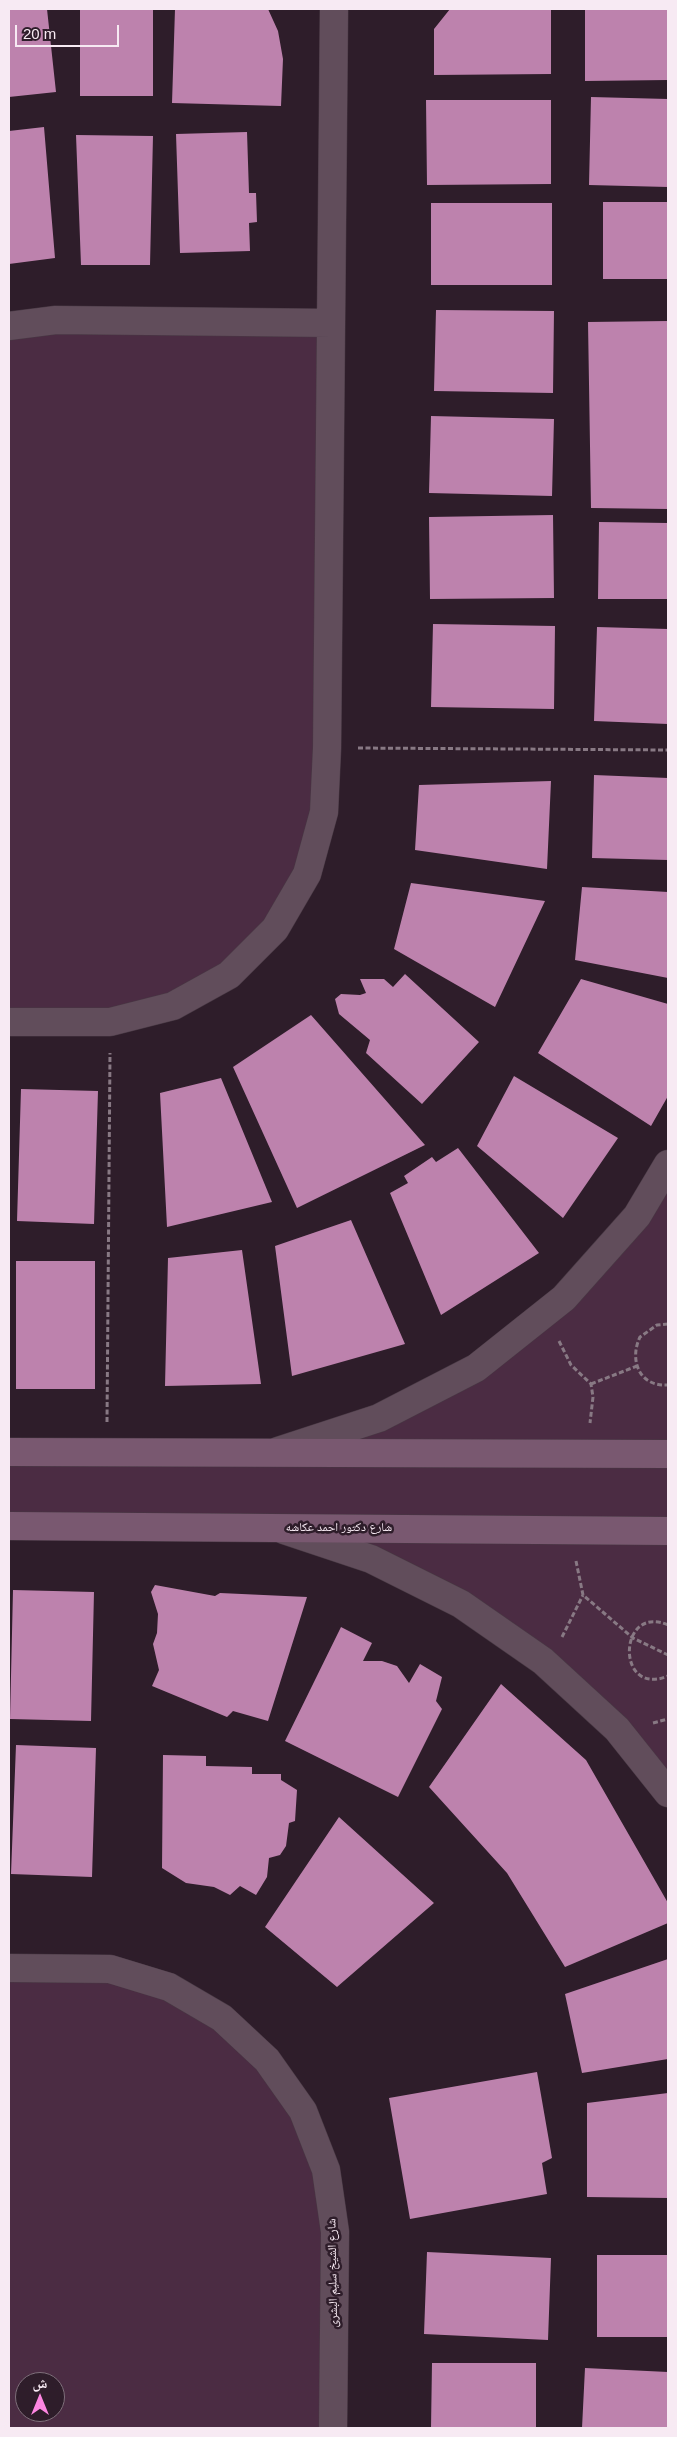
<!DOCTYPE html>
<meta charset="utf-8">
<style>
body{margin:0}
#map{position:relative;width:677px;height:2437px;overflow:hidden;background:#2e1d2a;font-family:Helvetica,"Noto Naskh Arabic",sans-serif}
canvas{display:block}
.frame{position:absolute;inset:0;border:10px solid #f7eaf3;pointer-events:none}
.north{position:absolute;left:15px;top:2372px;width:50px;height:50px;box-sizing:border-box;background:#2e1d2a;border:1px solid #7e6f7a;border-radius:50%;rotate:0deg;font-size:14px;font-weight:700;line-height:20px;text-align:center;color:#f7eaf3}
.north::after{content:'';display:block;margin:auto;width:18px;height:22px;background:#fd86e1;clip-path:polygon(50% 0,100% 100%,50% 72%,0 100%)}
.scale{position:absolute;left:15px;top:25px;width:104px;height:22px;box-sizing:border-box;border:2px solid #f7eaf3;border-top:0;padding-left:6px;font-size:15px;line-height:18px;white-space:nowrap;color:#f7eaf3;-webkit-text-stroke:4px #2e1d2a;paint-order:stroke}
</style>
<div id="map">
<canvas width="677" height="2437"></canvas>
<div class="frame"></div>
<div class="north">ش</div>
<div class="scale">20 m</div>
</div>
<script>
const c = document.querySelector('canvas').getContext('2d');
c.lineJoin = 'round';
function fillPath(path, color) { c.fillStyle = color; c.fill(path, 'evenodd'); }
function trace(path, color, width, dash) { c.strokeStyle = color; c.lineWidth = width; c.lineCap = dash ? 'butt' : 'round'; c.setLineDash(dash || []); c.stroke(path); }
function label(font, color, halo, rows, align = 'center') {
  c.font = font + ' Helvetica,"Noto Naskh Arabic",sans-serif'; c.lineWidth = 5; c.setLineDash([]); c.textBaseline = 'middle'; c.strokeStyle = halo; c.fillStyle = color; for (const [text, x, y, turn = 0] of rows) {
    c.save(); c.translate(x, y); c.rotate((+turn || 0) * Math.PI / 180); c.textAlign = isNaN(turn) ? turn : align; if (halo) c.strokeText(text, 0, 0); c.fillText(text, 0, 0); c.restore();
  }
}
fillPath(new Path2D(`
 M331,323L324,812L275,929L173,1006L9,1022V326Z
 M668,1164V1793L461,1604L276,1528L9,1526V1452L276,1451L379,1418L564,1298Z
 M9,1968L169,1987L267,2060L326,2170L333,2428H9ZM25,2382H55V2412H25Z`), '#4b2c43');
fillPath(new Path2D(`
 M9,9H47L56,92L9,97Z
 M80,9H153V96H80Z
 M175,9H268L278,31L283,59L281,106L172,103Z
 M450,9H551V74L434,75V29Z
 M585,9H668V80L585,81Z
 M591,97L668,99V187L589,185Z
 M426,100H551V184L427,185Z
 M44,127L55,258L9,264V131Z
 M247,132L249,193H256L257,222L249,223L250,251L180,253L176,134Z
 M76,135L153,136L150,265H81Z
 M603,202H668V279H603Z
 M431,203H552V285H431Z
 M436,310L554,311L553,393L434,391Z
 M668,321V509L591,508L588,322Z
 M431,416L554,419L552,496L429,493Z
 M553,515L554,598L430,599L429,517Z
 M599,522L668,523V599H598Z
 M433,624L555,626L554,709L431,707Z
 M597,627L668,629V724L594,721Z
 M594,775L668,778V860L592,858Z
 M551,781L547,869L415,850L419,785Z
 M411,883L545,901L495,1007L394,949Z
 M582,887L668,892V978L575,960Z
 M405,974L479,1042L422,1104L366,1053L370,1040L339,1014L335,999L341,994L360,995L366,993L360,979H384L393,987Z
 M581,979L668,1004V1096L651,1126L538,1053Z
 M311,1015L425,1145L297,1208L233,1067Z
 M514,1076L618,1138L563,1218L477,1146Z
 M221,1078L272,1202L167,1227L160,1093Z
 M21,1089L98,1091L94,1224L17,1221Z
 M458,1148L539,1253L441,1315L390,1193L408,1183L404,1176L432,1157L436,1162Z
 M351,1220L405,1344L292,1376L275,1246Z
 M242,1250L261,1384L165,1386L168,1258Z
 M16,1261H95V1389H16Z
 M155,1585L215,1596L220,1593L307,1597L268,1721L233,1711L227,1717L152,1686L159,1670L153,1644L157,1633L158,1614L151,1592Z
 M13,1590L94,1592L91,1721L10,1719Z
 M341,1627L372,1643L363,1661H382L397,1666L409,1683L420,1664L442,1677L436,1701L442,1709L398,1797L285,1741Z
 M501,1684L586,1760L668,1903V1923L565,1967L507,1873L429,1787Z
 M16,1745L96,1748L92,1877L11,1874Z
 M163,1755L206,1756V1766L252,1767V1774H281V1780L297,1790L295,1821L289,1823L286,1846L280,1855L269,1858L267,1877L256,1895L240,1886L230,1895L214,1887L186,1883L162,1868Z
 M339,1817L434,1903L337,1987L265,1927Z
 M668,1959V2059L582,2073L565,1994Z
 M537,2072L552,2158L542,2163L547,2194L410,2219L389,2098Z
 M668,2093V2198L587,2197V2103Z
 M427,2252L551,2258L548,2340L424,2334Z
 M597,2255H668V2337H597Z
 M432,2363H536V2428H431Z
 M585,2368L668,2372V2428H582Z`), '#bd82ad');
const street = new Path2D(`
 M9,326L56,320L331,323
 M9,1022H110L173,1006L229,975L275,929L307,874L324,812L327,748L334,9
 M278,1451L379,1418L476,1368L564,1298L637,1216L668,1164
 M284,1530L371,1559L461,1604L543,1661L617,1729L668,1793
 M9,1968L110,1969L169,1987L222,2018L267,2060L303,2111L326,2170L335,2232L333,2428`);
const secondary = new Path2D(`
 M9,1452L668,1454
 M9,1526L668,1531`);
trace(street, '#483944', 29);
trace(secondary, '#483944', 29);
trace(new Path2D(`
 M358,748L668,750
 M668,1324L657,1325L640,1337C629,1360 639,1387 668,1385
 M559,1341L571,1365L591,1384L593,1397L590,1423
 M591,1384L637,1366
 M107,1422L110,1053
 M576,1561L583,1595L633,1638L668,1655
 M668,1625C618,1603 615,1698 668,1676
 M562,1637L583,1595
 M653,1723L668,1719`), '#887984', 3, [5, 2.5]);
trace(street, '#614d5b', 28);
trace(secondary, '#795870', 28);
label('12px', '#f7eaf3', '#2e1d2a', [
 ["شارع دكتور احمد عكاشه",339,1528],
 ["شارع الشيخ سليم البشرى",333,2273,-91]
]);
</script>
